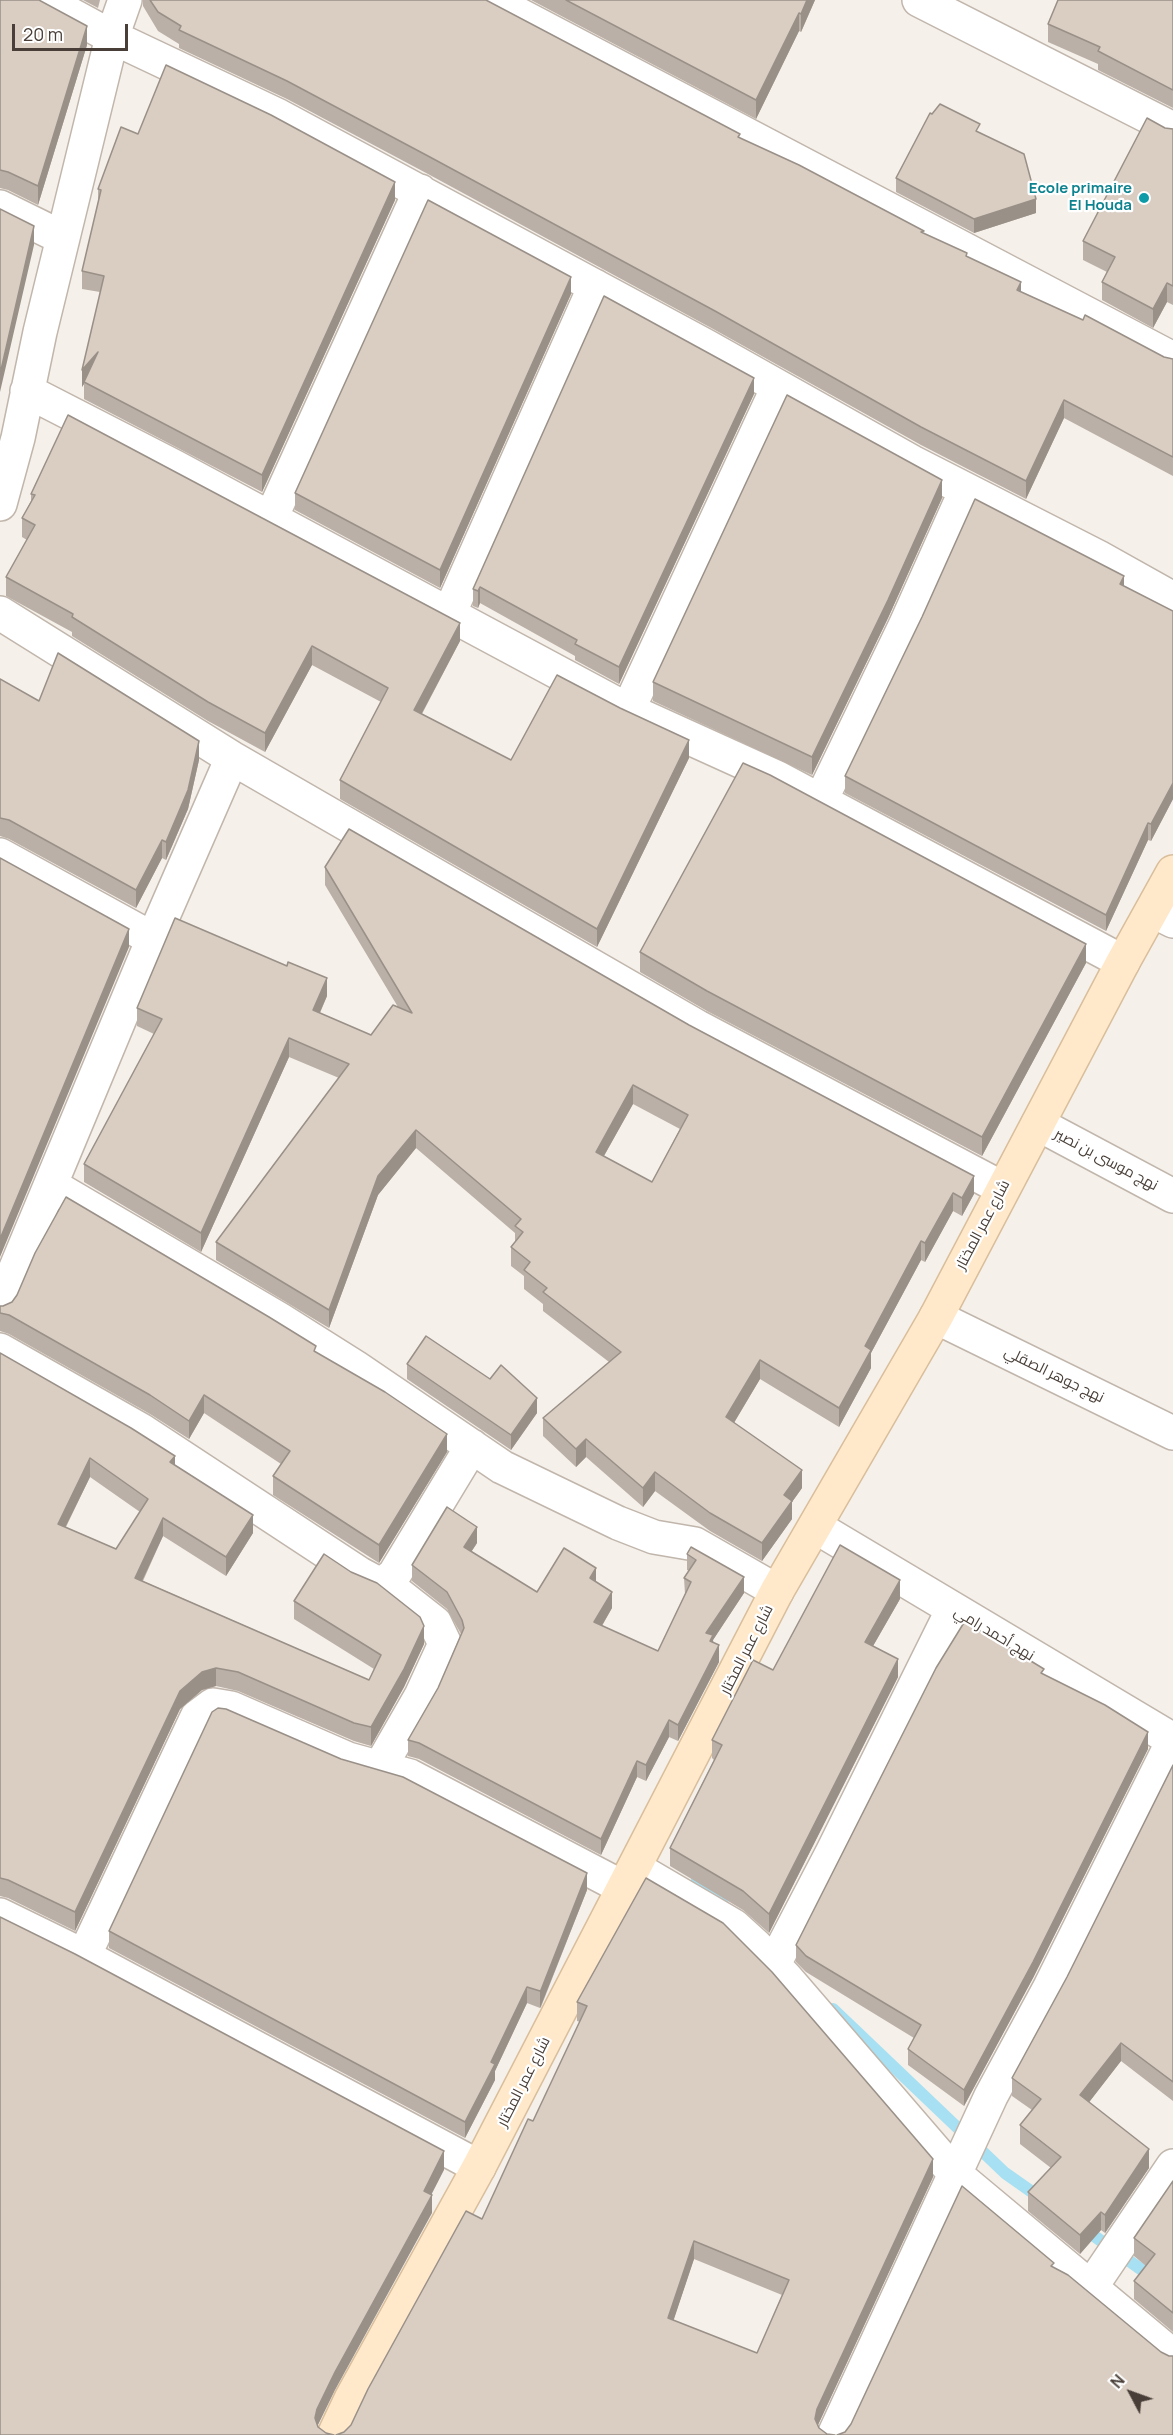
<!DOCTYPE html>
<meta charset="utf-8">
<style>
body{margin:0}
#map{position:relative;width:1173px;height:2435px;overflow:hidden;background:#f5f0ea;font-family:Manrope,sans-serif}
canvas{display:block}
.north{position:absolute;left:1101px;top:2363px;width:60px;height:60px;-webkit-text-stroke:4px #fff;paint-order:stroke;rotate:311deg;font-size:16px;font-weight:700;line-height:24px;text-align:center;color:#493f38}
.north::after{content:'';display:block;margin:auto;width:21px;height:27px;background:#493f38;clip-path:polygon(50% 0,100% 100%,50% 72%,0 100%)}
.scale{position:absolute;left:12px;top:24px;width:116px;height:27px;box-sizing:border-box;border:3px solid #493f38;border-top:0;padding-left:8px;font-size:18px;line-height:21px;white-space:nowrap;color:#493f38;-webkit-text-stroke:4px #fff;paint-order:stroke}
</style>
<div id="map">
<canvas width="1173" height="2435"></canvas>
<div class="north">N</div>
<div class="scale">20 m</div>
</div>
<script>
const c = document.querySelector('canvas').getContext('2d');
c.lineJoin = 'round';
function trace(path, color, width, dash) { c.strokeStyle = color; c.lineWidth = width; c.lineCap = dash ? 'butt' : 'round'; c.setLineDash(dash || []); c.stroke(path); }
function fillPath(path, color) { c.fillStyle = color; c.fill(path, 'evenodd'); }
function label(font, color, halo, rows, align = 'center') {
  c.font = font + ' Manrope,Cairo,sans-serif'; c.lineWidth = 4.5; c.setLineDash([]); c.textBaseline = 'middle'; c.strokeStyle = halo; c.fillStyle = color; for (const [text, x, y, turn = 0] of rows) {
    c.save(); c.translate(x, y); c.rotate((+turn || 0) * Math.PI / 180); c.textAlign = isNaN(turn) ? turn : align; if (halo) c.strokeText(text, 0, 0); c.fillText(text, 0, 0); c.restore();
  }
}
trace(new Path2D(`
 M697,1880L723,1904
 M833,2009L1005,2173L1042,2199
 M1083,2228L1173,2292`), '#a6e0f2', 12);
const street = new Path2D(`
 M44,0L112,37L279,116L706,346L912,462L1098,557L1173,599
 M491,0L1173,359
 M919,0L1173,129
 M0,207L63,238
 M27,391L175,467L628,710L778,778L1123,962
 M0,504L18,438L40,332L112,37L125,0
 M271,518L420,191
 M0,613L232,758L698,1027L1002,1188
 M449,614L595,286
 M628,710L778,387
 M821,800L905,626L966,490
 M0,855L153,939
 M1153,911L1173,921
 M1038,1124L1173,1196
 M51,1185L279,1319L355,1367L502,1467L618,1523L654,1537L695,1544L777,1591
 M0,1306L153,939L232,758
 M936,1317L1173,1433
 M0,1350L141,1430L360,1574L375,1582L384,1583L394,1575L472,1446
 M816,1527L1173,1740
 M379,1769L421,1696L445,1644L435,1623L384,1583
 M635,1868L734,1926L756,1946L786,1978L955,2174L1173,2356
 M0,1915L84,1956L479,2167
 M84,1956L197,1717L213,1705L231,1708L348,1759L410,1776L624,1888
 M774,1964L832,1853L953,1609
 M1091,2287L1173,2166
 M834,2435L991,2096L1050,1987L1173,1741`);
const secondary = new Path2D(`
 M334,2435L351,2399L479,2167L777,1591L936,1317L1123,962L1173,872`);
trace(street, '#c1b6ac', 36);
trace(secondary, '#d9be9b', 36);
trace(street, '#fff', 33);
trace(secondary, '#ffe9ca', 33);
fillPath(new Path2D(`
 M0,0L87,45L38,205L8,190L0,188Z
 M83,0H100L98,8Z
 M143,0H486L740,138L967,256L1021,292L1164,357L1173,359V476L1064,418L1026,499L921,445L715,330L428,174L287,99L179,48V44L158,31L143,6Z
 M531,0H815L801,32L799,31L756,119Z
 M1173,0V108L1098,70V64L1048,42V24Z
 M1165,128L1173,129V305L1167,302L1153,328L1102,300V282L1107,272L1083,260V241Z
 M980,132L1036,213L974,233L896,192V178Z
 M138,134L395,200L262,492L84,399V384L82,387L100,292L82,289V271L98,202V189Z
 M571,294L440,588L295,510V493Z
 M754,394L619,684L575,660V656L480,603L478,608L473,606V589Z
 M31,494L460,641L422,714L511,760L689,758L597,947L340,799V780L381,702L312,665L265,752L208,721L72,636V632L6,596V577L27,540L22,537V518L31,501Z
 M942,498L888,618L812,775L653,701V682Z
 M1124,586L1173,611V799L1151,841L1148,840L1106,931L845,793V776Z
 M0,679L39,701L199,760L188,809L166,860L162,858L136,908L9,839L0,836Z
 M325,867L974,1194L962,1216L953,1211L925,1262L921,1260L871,1353V1368L839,1427L760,1379L734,1423L802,1488L792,1502V1519L762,1561L710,1531L655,1491L643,1507L586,1457L576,1467L543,1436V1418L609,1362L543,1311V1304L524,1289V1276L511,1266V1247L515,1242V1233L416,1148L378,1195L329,1328L216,1260V1242L339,1078L289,1057L201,1252L84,1182V1164L154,1034L137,1026V1008L327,996L320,1013L371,1035L398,1007L325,885ZM633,1104L680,1129L652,1182L604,1156Z
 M640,952L1086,963L982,1156L707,1011L640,972Z
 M0,1306L316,1352L447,1452L379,1563L273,1495V1476L281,1464L204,1413L189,1439L150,1414L9,1334L0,1331Z
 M0,1353L175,1465L253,1533L226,1576L163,1536L143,1581L369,1680L374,1669L294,1619V1601L424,1644L404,1687L371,1746L354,1741L238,1691L216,1686L202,1690L180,1709L75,1931L8,1898L0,1896ZM90,1477L140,1512L116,1549L66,1527Z
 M407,1364L490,1379L537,1413L511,1450L407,1379Z
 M477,1543L471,1552L537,1592L596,1582L612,1608L602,1626L658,1651L685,1594L684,1578L689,1571L687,1570V1554L744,1593L713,1640L719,1662L678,1741L669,1737L646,1781L637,1777L601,1855L419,1759L408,1756V1740L438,1688L461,1634L447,1609L412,1581V1565Z
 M900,1599L873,1646L898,1677L769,1933L743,1910L670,1866V1848L714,1760L712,1758V1740L773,1670Z
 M1044,1675L1148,1749L1033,1978L964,2106L908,2065V2049L914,2038L806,1972L796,1962V1945Z
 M1173,1765V2101L1121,2061L1089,2102L1149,2168L1105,2233L1101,2230L1080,2254L1028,2211V2192L1051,2168L1020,2144V2125L1032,2110L1012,2096V2078L1067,1977Z
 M646,1878L933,2177L818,2425L819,2428L827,2434L344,2432L351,2425L482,2219L533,2121L580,2022L577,2021V2002ZM694,2259L782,2295L757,2353L673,2321Z
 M587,1890L541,2007L540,2008L527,2003L495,2071V2080L465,2138L109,1948V1931Z
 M1173,2181V2332L1134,2299V2281L1146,2266L1134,2256V2238Z`), '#bbb0a7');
fillPath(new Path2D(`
 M807,0H815L801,32V14Z
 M799,13V31L756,119V100Z
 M87,26V45L38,205V186Z
 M395,182V200L262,492V475Z
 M1036,199V213L974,233V219Z
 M34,226V245L0,392V374Z
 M571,277V294L440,588V570Z
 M1021,282V300L1017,290Z
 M1167,283V302L1153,328V309Z
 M98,352L84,382V384L82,387V370Z
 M754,378V394L619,684V667Z
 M1064,400V418L1026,499V481Z
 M942,480V498L888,618L812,775V757Z
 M1124,576V593L1120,584Z
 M480,587V603L478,608V591Z
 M460,623V641L414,728V710Z
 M312,646V665L265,752V733Z
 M689,740V758L597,947V929Z
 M199,741V760L188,809L166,860V842Z
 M1173,783V799L1151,841V824Z
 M1148,823V840L1106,931V915Z
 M162,840V858L136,908V890Z
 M129,929V947L0,1257V1239Z
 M1086,944V963L982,1156V1137Z
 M327,978V996L313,1028V1010Z
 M289,1038V1057L201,1252V1233Z
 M633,1085V1104L596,1170V1152Z
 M416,1130V1148L378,1195L329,1328V1310L378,1176Z
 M974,1176V1194L962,1216V1198Z
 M953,1193V1211L925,1262V1243Z
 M921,1241V1260L871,1353V1368L839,1427V1408L865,1346Z
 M760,1360V1379L726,1436V1417Z
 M204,1395V1413L189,1439V1421Z
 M537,1398V1413L511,1450V1435Z
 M447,1434V1452L379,1563V1545Z
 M586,1439V1457L576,1467V1449Z
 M175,1456V1475L170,1462Z
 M90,1458V1477L58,1542V1524Z
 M802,1470V1488L792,1502V1519L762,1561V1543L784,1495Z
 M655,1472V1491L643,1507V1488Z
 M253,1515V1533L226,1576V1557Z
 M163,1518V1536L135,1596V1578Z
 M477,1527V1543L464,1563V1547Z
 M596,1568V1584L590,1578Z
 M744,1577V1593L713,1640V1652L706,1633Z
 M900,1580V1599L865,1660V1642Z
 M612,1592V1608L594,1639V1622Z
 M424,1626V1644L404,1687L371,1746V1727Z
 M719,1645V1662L678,1741V1725Z
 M898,1659V1677L769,1933V1914Z
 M216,1668V1686L202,1690L180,1709L75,1931V1912L180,1691L202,1672Z
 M669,1720V1737L646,1781V1765Z
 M1148,1732V1749L1033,1978L964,2106V2090Z
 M637,1761V1777L601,1855V1839Z
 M587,1873V1890L540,2008V1991Z
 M527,1987V2003L495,2071V2080L465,2138V2122L491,2062Z
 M1121,2043V2061L1080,2114V2095Z
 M1149,2149V2168L1105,2233V2215Z
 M444,2151V2170L424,2209V2191Z
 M933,2159V2177L817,2427L815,2419L817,2409Z
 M432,2195V2213L335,2390L317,2427L315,2418L317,2409L335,2372Z
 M1101,2212V2230L1080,2254V2235Z
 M694,2241V2259L668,2337V2318Z`), '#999088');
const building = new Path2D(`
 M0,0H39L87,26L38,186L8,172L0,170Z
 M150,0H486L740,134L738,137L799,165L924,231L921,232L967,253L966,256L1021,282L1017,290L1083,320L1085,315L1164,357L1173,359V457L1064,400L1026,481L921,427L715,311L428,156L287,81L179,30L181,26L158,12Z
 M566,0H807L801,14L799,13L756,100Z
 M1058,0H1173V90L1098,51L1100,47L1048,24Z
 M166,65L271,115L395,182L262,475L84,382L98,352L82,370L104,276L82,271L101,190L98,189L121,127L138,134Z
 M940,104L980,124L976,131L1024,154L1036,199L974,219L896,178L930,113L932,114Z
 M1147,118L1165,128L1173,129V286L1167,283L1153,309L1102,282L1115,257L1083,241Z
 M428,200L571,277L440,570L295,493Z
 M0,209L34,226L0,374Z
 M604,296L754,378L619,667L575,644L577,640L480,587L478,591L473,589Z
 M787,395L942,480L888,600L812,757L653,682Z
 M68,415L460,623L414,710L511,760L557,675L620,708L689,740L597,929L340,780L388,688L312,646L265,733L208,702L72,617L73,614L6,577L35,525L22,518L35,495L31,494Z
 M975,499L1124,576L1120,584L1173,611V783L1151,824L1148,823L1106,915L845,776L922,617Z
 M58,653L199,741L188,790L166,842L162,840L136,890L9,820L0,818V679L39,701Z
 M743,763L770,775L1086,944L982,1137L707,991L640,952Z
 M349,829L689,1025L974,1176L962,1198L953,1193L925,1243L921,1241L865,1346L871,1350L839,1408L760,1360L726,1417L802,1470L784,1495L792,1501L762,1543L710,1513L655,1472L643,1488L586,1439L576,1449L543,1418L621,1352L543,1292L547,1288L524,1270L530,1262L511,1247L523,1232L515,1226L521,1219L416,1130L378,1176L329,1310L216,1242L349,1064L289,1038L201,1233L84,1164L162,1019L137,1008L175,918L287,966L288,962L327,978L313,1010L371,1035L393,1005L412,1013L325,867ZM633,1085L688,1115L652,1182L596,1152Z
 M0,858L129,929L0,1239Z
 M66,1197L269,1317L316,1346L314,1351L385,1392L447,1434L379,1545L273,1476L290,1451L204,1395L189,1421L150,1395L9,1315L0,1313V1306H3L12,1302L17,1295L35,1253Z
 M426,1336L490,1379L501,1365L537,1398L511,1435L407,1364Z
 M0,1353L131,1428L175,1456L170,1462L253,1515L226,1557L163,1518L135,1578L369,1680L381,1655L294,1601L324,1554L351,1572L377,1583L420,1617L424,1626L404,1669L371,1727L354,1723L238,1672L216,1668L202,1672L180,1691L75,1912L8,1880L0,1878ZM90,1458L148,1499L116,1549L58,1524Z
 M447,1507L477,1527L464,1547L537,1592L564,1548L596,1568L590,1578L612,1592L594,1622L658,1651L691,1582L684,1578L696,1560L687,1554L691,1547L744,1577L706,1633L713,1635L710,1641L719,1645L678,1725L669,1720L646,1765L637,1761L601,1839L419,1743L408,1740L438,1688L464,1628L462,1620L447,1592L412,1565Z
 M840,1545L900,1580L865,1642L898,1659L769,1914L743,1891L670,1848L722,1745L712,1740L753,1660L773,1670Z
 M965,1621L1044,1669L1041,1673L1105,1705L1148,1732L1033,1962L964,2090L908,2049L921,2025L806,1956L796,1945L936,1668Z
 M218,1708L226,1709L341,1759L403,1777L587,1873L541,1990L540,1991L527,1987L491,2062L495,2064L465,2122L109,1931L212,1712Z
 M1173,1765V2082L1121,2043L1080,2095L1149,2149L1105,2215L1101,2212L1080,2235L1028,2192L1061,2157L1020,2125L1041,2099L1012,2078L1067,1977Z
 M646,1878L723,1923L772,1972L933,2159L817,2409L815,2419L819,2428L827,2434L835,2435H336L344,2432L351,2425L368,2389L466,2211L482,2219L528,2119L533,2121L587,2006L577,2002ZM694,2241L789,2280L757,2353L668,2318Z
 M0,1917L75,1954L444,2151L424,2191L432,2195L335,2372L317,2409L315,2418L318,2427L326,2433L334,2435H0Z
 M1173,2181V2313L1134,2281L1155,2254L1134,2238Z
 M962,2186L1054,2263L1051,2266L1068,2275L1161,2352L1169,2356H1173V2435H837L845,2432L851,2424Z`);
fillPath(building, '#dacdc2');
trace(building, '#999088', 1.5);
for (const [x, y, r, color] of [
 [1144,198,6,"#0f9aa8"]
]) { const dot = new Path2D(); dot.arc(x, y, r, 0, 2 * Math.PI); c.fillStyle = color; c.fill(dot); trace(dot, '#fff', 2); }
label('bold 15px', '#0d838f', '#fff', [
 ["Ecole primaire",1132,189],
 ["El Houda",1132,206]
], 'right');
label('15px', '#493f38', '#fff', [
 ["نهج موسى بن نصير",1106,1160,28],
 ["شارع عمر المختار",983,1225,-62],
 ["نهج جوهر الصقلي",1054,1375,26],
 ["نهج أحمد رامي",994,1634,31],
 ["شارع عمر المختار",747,1650,-63],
 ["شارع عمر المختار",524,2082,-63]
]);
</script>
